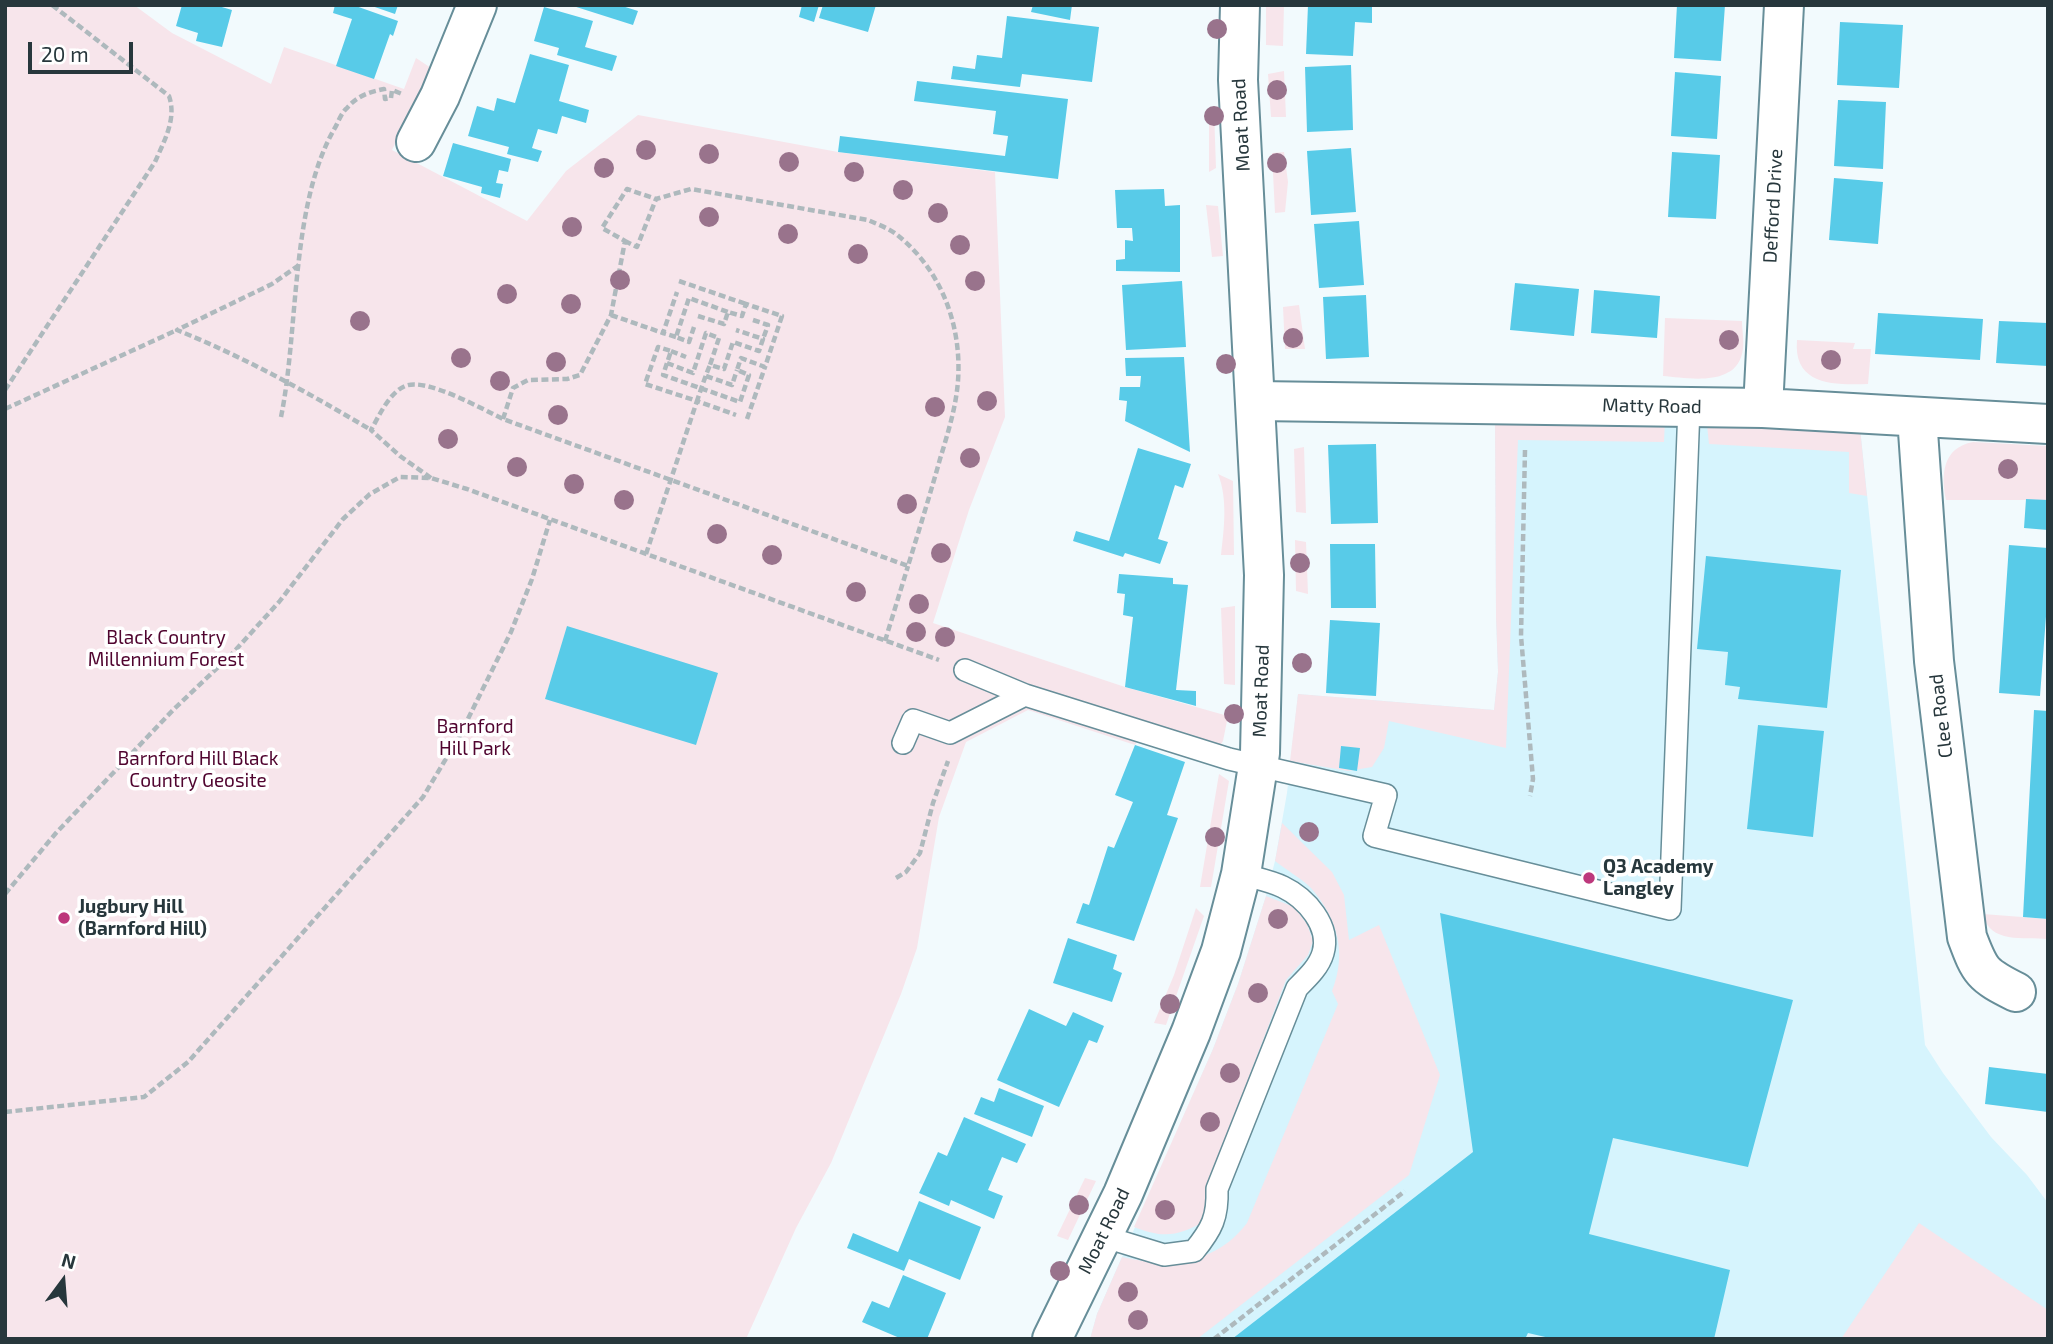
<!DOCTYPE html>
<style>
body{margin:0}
#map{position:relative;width:2053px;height:1344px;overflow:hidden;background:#f2fafd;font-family:"Exo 2",sans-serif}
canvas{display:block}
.frame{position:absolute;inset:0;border:7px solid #27373c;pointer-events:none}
.north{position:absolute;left:28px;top:1246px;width:70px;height:70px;-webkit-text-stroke:5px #fff;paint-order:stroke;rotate:16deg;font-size:19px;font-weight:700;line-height:28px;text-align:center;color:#27373c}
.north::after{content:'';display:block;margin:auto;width:24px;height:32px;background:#27373c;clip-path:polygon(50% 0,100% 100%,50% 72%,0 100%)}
.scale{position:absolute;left:28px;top:42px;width:105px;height:32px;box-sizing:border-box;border:4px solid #27373c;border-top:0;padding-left:9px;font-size:21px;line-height:24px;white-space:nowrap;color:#27373c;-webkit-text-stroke:5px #fff;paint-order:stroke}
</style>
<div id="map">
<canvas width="2053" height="1344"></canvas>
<div class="frame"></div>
<div class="north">N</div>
<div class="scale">20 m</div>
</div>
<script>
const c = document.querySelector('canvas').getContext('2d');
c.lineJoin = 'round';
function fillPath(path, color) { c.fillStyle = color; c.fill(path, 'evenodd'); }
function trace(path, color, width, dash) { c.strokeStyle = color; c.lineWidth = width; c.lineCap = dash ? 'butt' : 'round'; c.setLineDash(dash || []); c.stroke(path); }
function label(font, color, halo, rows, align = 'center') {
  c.font = font + ' "Exo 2",sans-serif'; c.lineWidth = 7; c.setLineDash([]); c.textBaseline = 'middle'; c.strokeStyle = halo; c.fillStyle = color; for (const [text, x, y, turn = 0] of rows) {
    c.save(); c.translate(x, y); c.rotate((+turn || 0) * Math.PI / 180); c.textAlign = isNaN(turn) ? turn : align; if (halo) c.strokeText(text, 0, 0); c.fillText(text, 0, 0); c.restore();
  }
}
fillPath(new Path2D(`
 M1495,418L1860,428L1925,1045L1943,1073L1991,1137L2027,1175L2048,1203V1339H1090L1097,1314L1213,1049L1238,984L1266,896L1275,861L1287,793L1298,694L1494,710L1498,672L1496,617Z`), '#d6f4fd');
fillPath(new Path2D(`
 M5,5H134L172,33L271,84L284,47L404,89L416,58L431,68L392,150L527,221L566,171L638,115L838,152L995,172L1005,417L969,510L933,623L1125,687L1228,716L1223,741L1210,764L1138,739L1135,745L1028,710L966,742L939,817L917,948L901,994L831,1163L796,1228L746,1339H5Z
 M1266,5H1284L1283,46L1266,45Z
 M1284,71L1286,117H1271L1268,74Z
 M1209,109L1214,110L1216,168L1209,172Z
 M1284,152L1288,182L1285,212L1275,213L1272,153Z
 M1206,205L1218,206L1223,256L1212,257Z
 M1299,305L1305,349H1285L1283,307Z
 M1665,318L1742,321C1742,331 1745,344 1742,354C1734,387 1687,378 1663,376Z
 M1797,340L1855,343L1853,349H1871L1868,384C1835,385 1793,386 1797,340Z
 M1495,418L1665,419L1664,442L1518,440L1506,748L1389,721L1384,748L1372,767L1348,771L1290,761L1298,694L1494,710L1498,672L1496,617Z
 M1707,425L1860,428L1867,496L1849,493V452L1709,444Z
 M1973,442L2048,446V500H1946C1941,475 1942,448 1973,442Z
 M1304,447L1306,513L1296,512L1294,449Z
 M1218,474L1233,481L1234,555H1221C1224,529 1228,499 1218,474Z
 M1295,540L1306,542L1308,594L1296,591Z
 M1235,606V685L1224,684L1221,608Z
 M1219,774L1229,781L1211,887H1200Z
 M1282,823L1332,872L1344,895L1349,940L1379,925L1440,1075L1409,1175L1197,1339H1090L1097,1314L1122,1257C1169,1268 1215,1265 1247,1223L1338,1004L1332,991C1347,953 1338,919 1311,888C1301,878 1286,870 1275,861Z
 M1266,896L1294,907L1307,924L1313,941L1308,955L1286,980L1205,1192L1207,1220C1178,1236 1165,1239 1134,1227L1213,1049L1238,984Z
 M1196,908L1204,916L1166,1025L1154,1023L1174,975Z
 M1983,914L2048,919V939C2024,937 1989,944 1983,914Z
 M1085,1178L1096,1181L1068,1240L1057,1236Z
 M1919,1223L2048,1310V1339H1841Z`), '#f7e5eb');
fillPath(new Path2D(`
 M182,5H215L232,10L222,47L196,41L198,33L176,26Z
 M335,5H353L398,21L393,36L390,34L374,79L336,66L352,19L333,13Z
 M369,5H398L395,14Z
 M570,5H619L638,11L633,25Z
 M802,5H819L814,22L799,17Z
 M823,5H876L868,32L819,18Z
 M1033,5H1072L1070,20L1031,12Z
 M1308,5H1372V23L1355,22L1353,56L1306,54Z
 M1677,5H1725L1721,61L1674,58Z
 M544,7L593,21L585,47L617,56L612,71L557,55L559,48L534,41Z
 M1007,16L1099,27L1092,82L1022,74L1020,87L951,79L953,66L975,69L977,55L1002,58Z
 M1840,22L1903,25L1899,88L1837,85Z
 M530,54L569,65L559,101L589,110L586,123L562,116L557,134L538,129L532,148L542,151L538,162L507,154L509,147L468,136L477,106L494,111L497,98L515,103Z
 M1351,65L1353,130L1307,132L1305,67Z
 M1675,72L1721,76L1717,139L1671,136Z
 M917,81L1068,99L1058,179L838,152L840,136L1005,156L1008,136L993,134L996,111L914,101Z
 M1838,100L1886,102L1883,169L1834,166Z
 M453,143L511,159L508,172L499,170L496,183L503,184L500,198L481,193L482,187L443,176Z
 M1351,148L1356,212L1311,215L1307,151Z
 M1672,152L1720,155L1716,219L1668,217Z
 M1834,178L1883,182L1878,244L1829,240Z
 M1164,189L1165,206L1180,205V272L1116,271V260L1125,259V240L1133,241L1132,228H1117L1115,190Z
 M1359,221L1364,285L1319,288L1314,224Z
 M1182,281L1186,347L1126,350L1122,285Z
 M1515,283L1579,289L1574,336L1510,330Z
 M1594,290L1660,296L1657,338L1591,333Z
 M1366,295L1369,357L1326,359L1323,297Z
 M1878,313L1983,319L1980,360L1875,354Z
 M1999,321L2048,323V366L1996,363Z
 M1184,357L1190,452L1125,421L1127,401L1119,400L1120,387H1140L1141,376H1126L1125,358Z
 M1376,444L1378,523L1331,524L1328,445Z
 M1138,448L1191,464L1183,488L1175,485L1158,539L1168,542L1160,564L1125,553L1123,557L1073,541L1076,531L1109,541Z
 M2026,499L2048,500V530L2024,528Z
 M1330,544H1375L1376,608H1331Z
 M2009,545L2048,548V590L2040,696L1999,693Z
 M1706,556L1841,570L1827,708L1738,699L1740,687L1725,685L1728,652L1697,649Z
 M1119,574L1173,578V584L1188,585L1176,690L1196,691V706L1125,687L1133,617L1123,615L1125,594L1117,593Z
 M1330,620L1380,623L1376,696L1326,693Z
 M567,626L718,673L696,745L545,699Z
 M2034,710L2048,711V919L2023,917Z
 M1758,725L1824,731L1813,837L1747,829Z
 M1135,745L1185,762L1167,815L1178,818L1134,941L1076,923L1083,903L1089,905L1108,846L1114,848L1133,802L1115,795Z
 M1341,746L1360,748L1357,771L1339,768Z
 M1440,913L1793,1000L1748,1167L1613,1138L1589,1234L1730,1270L1714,1339H1554L1528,1333L1525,1339H1232L1473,1152Z
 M1068,938L1117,955L1113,969L1122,973L1112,1002L1053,983Z
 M1029,1009L1066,1026L1073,1012L1104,1026L1097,1043L1089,1040L1059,1107L997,1080Z
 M1989,1067L2048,1074V1112L1985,1104Z
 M999,1088L1044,1106L1032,1137L974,1114L981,1097L994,1102Z
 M964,1117L1026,1144L1017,1163L1002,1157L988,1190L1003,1196L994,1219L951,1200L949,1206L919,1193L938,1152L947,1156Z
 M919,1201L981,1227L960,1280L909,1259L904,1271L847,1248L853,1233L898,1252Z
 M903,1275L946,1293L927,1339H902L862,1322L872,1301L889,1308Z`), '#58cbe8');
const lane = new Path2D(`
 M1025,695L1229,759L1386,795L1374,836L1670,909L1689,407
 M903,743L913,720L950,733L1025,695L965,670
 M1102,1236L1164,1255L1194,1251C1212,1229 1218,1217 1217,1189L1297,988C1307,978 1319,967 1323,953C1331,926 1306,898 1283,887C1271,881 1255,878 1241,874`);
const street = new Path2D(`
 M416,142L440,96L477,5
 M1256,401L1763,408L2048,424
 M1763,408L1784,5
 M1917,417L1934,661L1967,937C1980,972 1982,975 2016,992`);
const secondary = new Path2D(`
 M1052,1339L1123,1194L1191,1032L1221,951L1241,874L1260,753L1264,575L1238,80L1240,5`);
trace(lane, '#678e99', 24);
trace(street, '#678e99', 42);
trace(secondary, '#678e99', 42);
trace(new Path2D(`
 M299,265L272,284L177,330C246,358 307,392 371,430
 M679,281L746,304
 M611,315L663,333
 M698,316L724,324L728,312L742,316L746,304L782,316L765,367L741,358L737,370L749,375L740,402L663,375L671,351L658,347L645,384L697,401C701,389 705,377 710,365
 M753,320L768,325L763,339
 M694,327L689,342L676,337L689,298L728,312
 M676,337L663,333L677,292
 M671,351L686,357
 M667,363L693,373L706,333L719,338L710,365L724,369L733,342L759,351L763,339L736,330
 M706,376L732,385L737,370
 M5,390L155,162C164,141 177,119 169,96L52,5
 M5,409L177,330
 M281,417C299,329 290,203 336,126C339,120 342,112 347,108C357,96 369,92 384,89L385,99L391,98L392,90L402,94
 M503,419L513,388L528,380L567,379L580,375L611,315L625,241L602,228L627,189L656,199
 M747,419L765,367
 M1525,450L1521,636L1533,779L1530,796
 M431,478L400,456L371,430C379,416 389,393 405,386C426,377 482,409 503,419L908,566C919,530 930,495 940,459C948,433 956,407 958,381C962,325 941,269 896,234C888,228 877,224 868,220L691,189L656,199L637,247L625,241
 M646,554L697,401L736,415
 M885,641L908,566
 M896,878L906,872L920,853L933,803L948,761
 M5,894L56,833L174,709L231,655L279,602L343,519L370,494L400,477L431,478L467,489L939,660
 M5,1112L144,1097L188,1062L423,797L459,737L511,632L532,579L550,520
 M1214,1339L1405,1191`), '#aeb9bd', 4.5, [7, 3.5]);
trace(lane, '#fff', 21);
trace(street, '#fff', 38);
trace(secondary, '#fff', 38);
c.fillStyle = '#99738c';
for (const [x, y] of [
 [1217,29],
 [1277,90],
 [1214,116],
 [646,150],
 [709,154],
 [789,162],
 [1277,163],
 [604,168],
 [854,172],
 [903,190],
 [938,213],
 [709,217],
 [572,227],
 [788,234],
 [960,245],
 [858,254],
 [620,280],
 [975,281],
 [507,294],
 [571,304],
 [360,321],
 [1293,338],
 [1729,340],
 [461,358],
 [1831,360],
 [556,362],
 [1226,364],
 [500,381],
 [987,401],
 [935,407],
 [558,415],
 [448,439],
 [970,458],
 [517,467],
 [2008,469],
 [574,484],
 [624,500],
 [907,504],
 [717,534],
 [941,553],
 [772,555],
 [1300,563],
 [856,592],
 [919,604],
 [916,632],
 [945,637],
 [1302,663],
 [1234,714],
 [1309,832],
 [1215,837],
 [1278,919],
 [1258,993],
 [1170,1004],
 [1230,1073],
 [1210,1122],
 [1079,1205],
 [1165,1210],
 [1060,1271],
 [1128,1292],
 [1138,1320]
]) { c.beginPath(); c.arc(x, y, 10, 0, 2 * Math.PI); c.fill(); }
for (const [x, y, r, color] of [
 [1589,878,7,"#bd387c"],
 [64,918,7,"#bd387c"]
]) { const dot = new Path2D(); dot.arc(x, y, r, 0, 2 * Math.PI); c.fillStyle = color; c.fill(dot); trace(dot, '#fff', 2.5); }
label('19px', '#27373c', '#fff', [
 ["Moat Road",1241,125,-93],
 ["Defford Drive",1773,206,-87],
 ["Matty Road",1652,406,1],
 ["Moat Road",1261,691,-88],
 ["Clee Road",1941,716,-97],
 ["Moat Road",1104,1231,-64]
]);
label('19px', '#50042f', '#fff', [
 ["Black Country",166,638],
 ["Millennium Forest",166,660],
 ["Barnford",475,727],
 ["Hill Park",475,749],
 ["Barnford Hill Black",198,759],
 ["Country Geosite",198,781]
]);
label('bold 19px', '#27373c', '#fff', [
 ["Q3 Academy",1603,867],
 ["Langley",1603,889],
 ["Jugbury Hill",78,907],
 ["(Barnford Hill)",78,929]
], 'left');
</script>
